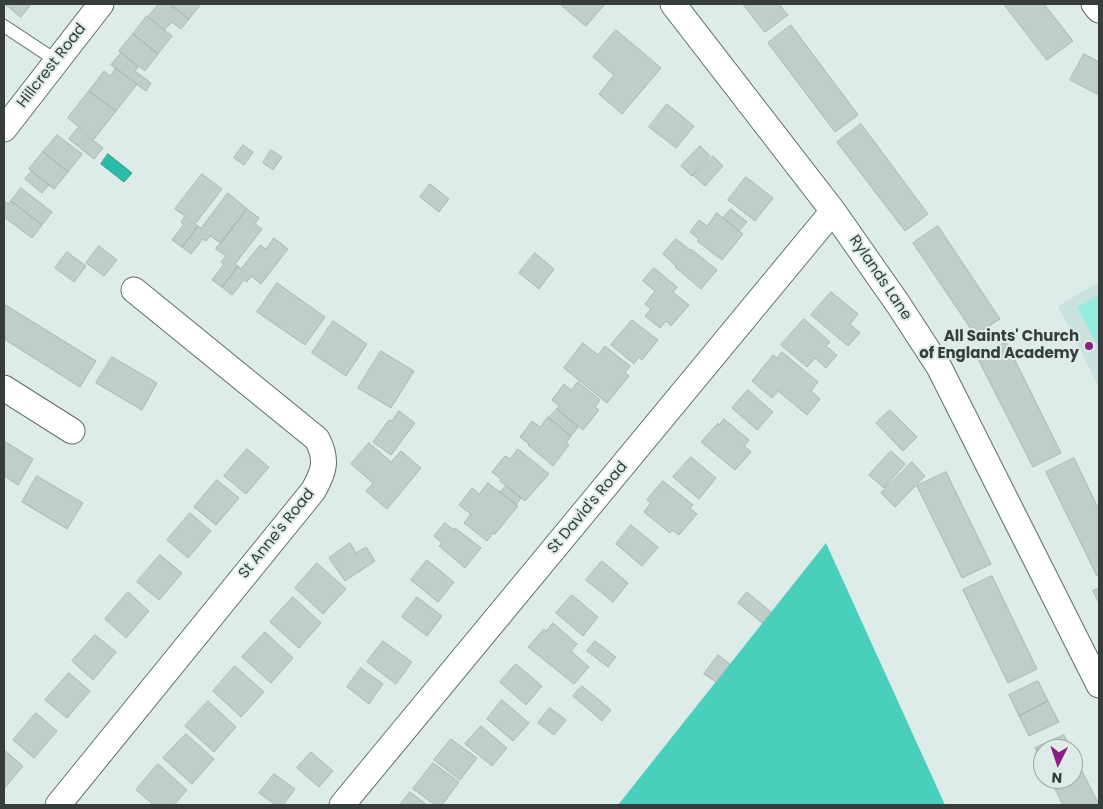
<!DOCTYPE html>
<style>
body{margin:0}
#map{position:relative;width:1103px;height:809px;overflow:hidden;background:#ddece9;font-family:Poppins,sans-serif}
canvas{display:block}
.frame{position:absolute;inset:0;border:5px solid #373d3c;pointer-events:none}
.north{position:absolute;left:1033px;top:739px;width:50px;height:50px;box-sizing:border-box;background:#ddece9;border:1px solid #9ba6a4;border-radius:50%;rotate:184deg;font-size:14px;font-weight:700;line-height:20px;text-align:center;color:#373d3c}
.north::after{content:'';display:block;margin:auto;width:18px;height:22px;background:#8c1e82;clip-path:polygon(50% 0,100% 100%,50% 72%,0 100%)}
</style>
<div id="map">
<canvas width="1103" height="809"></canvas>
<div class="frame"></div>
<div class="north">N</div>
</div>
<script>
const c = document.querySelector('canvas').getContext('2d');
c.lineJoin = 'round';
function fillPath(path, color) { c.fillStyle = color; c.fill(path, 'evenodd'); }
function trace(path, color, width, dash) { c.strokeStyle = color; c.lineWidth = width; c.lineCap = dash ? 'butt' : 'round'; c.setLineDash(dash || []); c.stroke(path); }
function label(font, color, halo, rows, align = 'center') {
  c.font = font + ' Poppins,sans-serif'; c.lineWidth = 4; c.setLineDash([]); c.textBaseline = 'middle'; c.strokeStyle = halo; c.fillStyle = color; for (const [text, x, y, turn = 0] of rows) {
    c.save(); c.translate(x, y); c.rotate((+turn || 0) * Math.PI / 180); c.textAlign = isNaN(turn) ? turn : align; if (halo) c.strokeText(text, 0, 0); c.fillText(text, 0, 0); c.restore();
  }
}
fillPath(new Path2D(`
 M1099,282V387L1058,306Z`), '#cae2dd');
fillPath(new Path2D(`
 M1099,295V348L1077,307Z`), '#96edde');
fillPath(new Path2D(`
 M826,543L945,805H618Z`), '#48d0bd');
const water = new Path2D(`
 M108,154L132,173L124,182L101,164Z`);
fillPath(water, '#2bbca9');
trace(water, '#2f9688', 1);
const building = new Path2D(`
 M5,4H31L21,17Z
 M159,4H170L189,19L181,29L172,22L164,30L148,17Z
 M170,4H201L189,19Z
 M560,4H605L586,26Z
 M743,4H779L788,15L765,32Z
 M1004,4H1044L1073,41L1047,60Z
 M147,16L172,36L158,54L133,34Z
 M791,25L858,115L835,132L768,43Z
 M616,30L661,68L622,114L599,94L614,75L593,57Z
 M133,34L158,54L145,71L119,51Z
 M121,53L138,67L135,71L151,83L146,91L111,65Z
 M1084,54L1099,62V95L1070,80Z
 M116,68L137,84L116,111L89,91L104,71L110,76Z
 M89,91L116,111L94,139L68,118Z
 M667,104L694,126L676,148L649,127Z
 M861,124L928,214L905,231L837,142Z
 M78,128L103,148L94,159L69,139Z
 M57,135L82,154L68,172L43,152Z
 M243,145L253,152L244,165L234,158Z
 M700,146L710,156L692,176L681,166Z
 M271,150L282,157L273,170L263,163Z
 M43,152L68,172L54,189L29,169Z
 M713,156L723,166L705,186L694,176Z
 M32,171L49,185L42,193L25,179Z
 M202,174L222,189L195,224L198,226L182,247L172,240L184,224L181,222L185,216L175,209Z
 M746,177L773,198L755,221L728,200Z
 M430,184L449,199L439,212L420,197Z
 M21,188L52,212L42,225L11,201Z
 M228,193L247,209L221,243L210,236L206,241L203,239L191,254L182,247L198,226L201,228Z
 M4,201L8,204L11,201L42,225L32,238L4,217Z
 M247,209L259,218L255,224L262,229L235,264L238,266L222,287L212,280L224,264L221,262L226,256L216,249Z
 M731,209L747,222L739,231L723,218Z
 M717,213L743,234L722,260L697,241L699,239L690,232L699,220L707,226Z
 M938,226L1000,319L975,335L913,243Z
 M274,238L288,249L261,284L251,276L247,282L244,280L232,295L222,287L238,266L241,269L260,245L266,249Z
 M676,239L690,250L691,249L717,270L701,289L675,267L676,266L663,254Z
 M99,246L117,260L104,276L86,263Z
 M67,252L86,266L74,282L55,268Z
 M535,253L554,269L539,289L519,273Z
 M654,268L677,287L673,292L689,305L671,326L666,321L660,328L645,316L651,309L645,304L655,291L643,281Z
 M277,283L325,317L305,345L257,312Z
 M831,292L858,314L850,324L860,333L848,346L811,315Z
 M4,304L96,361L80,387L4,339Z
 M804,319L830,342L826,346L837,355L826,368L815,358L807,367L781,345Z
 M632,320L658,340L642,360L639,357L634,364L611,345Z
 M333,321L367,344L346,376L312,353Z
 M1006,342L1061,453L1033,467L977,357Z
 M583,343L598,355L605,346L630,366L625,373L629,376L607,403L564,368Z
 M381,351L414,371L391,408L358,388Z
 M782,352L818,382L811,391L820,399L807,415L778,391L772,398L752,381L773,355L777,358Z
 M112,357L157,383L142,410L96,383Z
 M578,382L600,400L595,407L599,410L583,430L557,409L559,406L552,400L564,384L571,390Z
 M748,390L773,412L757,430L732,408Z
 M557,409L578,427L571,436L549,418Z
 M890,410L917,437L903,451L876,423Z
 M399,411L415,423L391,455L373,442L389,420L392,421Z
 M548,417L571,436L566,443L569,445L553,466L528,445L529,444L520,437L532,421L540,427Z
 M724,419L749,440L744,446L751,452L735,470L701,442L718,423L719,425Z
 M4,441L33,459L18,485L4,476Z
 M369,443L391,462L401,451L421,468L387,509L366,491L373,483L351,464Z
 M247,449L269,467L246,494L224,476Z
 M518,449L549,474L525,501L500,481L501,479L492,472L505,456L510,459Z
 M891,451L905,464L884,488L869,475Z
 M691,457L716,478L699,499L673,477Z
 M1074,458L1099,510V575L1097,576L1046,472Z
 M912,462L925,476L895,507L881,493Z
 M946,472L991,564L962,578L917,486Z
 M37,476L83,503L67,529L22,502Z
 M217,480L239,498L216,525L194,507Z
 M663,481L693,505L690,508L697,514L679,535L672,530L670,533L644,512L651,503L647,500Z
 M488,483L518,506L495,534L493,533L487,541L464,523L471,514L459,505L472,488L479,494Z
 M506,486L521,498L516,505L500,492Z
 M190,513L211,531L188,558L167,540Z
 M445,523L454,530L455,528L481,548L465,568L439,546L442,543L434,536Z
 M631,525L658,547L642,566L616,544Z
 M350,543L356,553L366,547L375,561L345,581L329,558Z
 M160,555L182,573L159,600L137,582Z
 M427,560L454,582L438,602L411,580Z
 M602,561L628,583L613,602L586,580Z
 M317,563L346,589L323,614L295,588Z
 M992,576L1037,669L1008,683L963,590Z
 M1099,588V603L1093,591Z
 M128,592L149,611L126,638L105,619Z
 M747,592L771,612L762,623L738,603Z
 M572,595L598,617L583,636L556,613Z
 M293,597L321,623L299,648L270,622Z
 M417,597L442,616L427,636L402,617Z
 M553,623L577,644L571,651L589,667L574,684L528,647L544,629L546,631Z
 M265,632L293,658L271,683L242,657Z
 M95,635L116,652L93,680L72,661Z
 M383,641L412,662L396,684L367,662Z
 M595,641L616,657L608,667L587,651Z
 M718,655L730,664L716,682L704,674Z
 M516,664L542,686L526,705L500,682Z
 M235,666L264,692L241,717L213,691Z
 M361,668L383,684L369,704L347,687Z
 M69,673L90,691L67,718L45,700Z
 M1038,681L1048,701L1019,716L1009,695Z
 M582,686L611,710L602,721L573,696Z
 M502,700L529,723L513,741L487,719Z
 M208,701L236,727L214,752L185,726Z
 M1048,701L1059,722L1029,736L1019,716Z
 M550,708L566,720L554,735L538,723Z
 M36,713L57,731L34,758L13,740Z
 M481,726L507,748L492,766L465,744Z
 M186,734L214,759L192,784L163,758Z
 M1064,735L1071,749H1043V765L1035,748Z
 M451,739L477,758L460,780L434,760Z
 M4,750L23,766L4,789Z
 M311,752L333,771L319,787L297,768Z
 M1073,753L1099,805H1063L1050,779H1073Z
 M433,763L459,782L442,805H435L413,789Z
 M158,764L187,790L174,805H154L136,790Z
 M274,774L295,789L283,805H276L259,793Z
 M410,792L427,805H400Z`);
fillPath(building, '#bfcecb');
trace(building, '#a9b7b4', 1);
const service = new Path2D(`
 M4,26L57,61`);
const minor = new Path2D(`
 M673,4L833,211L898,304L939,367L1099,685
 M1094,4L1099,10
 M4,129L101,4
 M4,388L72,431
 M58,805L313,491C324,472 328,460 317,439L134,290
 M342,805L833,211`);
trace(service, '#5f6c6a', 14);
trace(minor, '#5f6c6a', 27);
trace(service, '#fff', 12);
trace(minor, '#fff', 25);
for (const [x, y, r, color] of [
 [1089,346,5,"#8c1e82"]
]) { const dot = new Path2D(); dot.arc(x, y, r, 0, 2 * Math.PI); c.fillStyle = color; c.fill(dot); trace(dot, '#ddece9', 2); }
label('15px', '#373d3c', '#ddece9', [
 ["Hillcrest Road",52,66,-52],
 ["Rylands Lane",880,278,56],
 ["St David's Road",588,508,-50],
 ["St Anne's Road",277,534,-51]
]);
label('bold 15px', '#373d3c', '#ddece9', [
 ["All Saints' Church",1079,337],
 ["of England Academy",1079,354]
], 'right');
</script>
